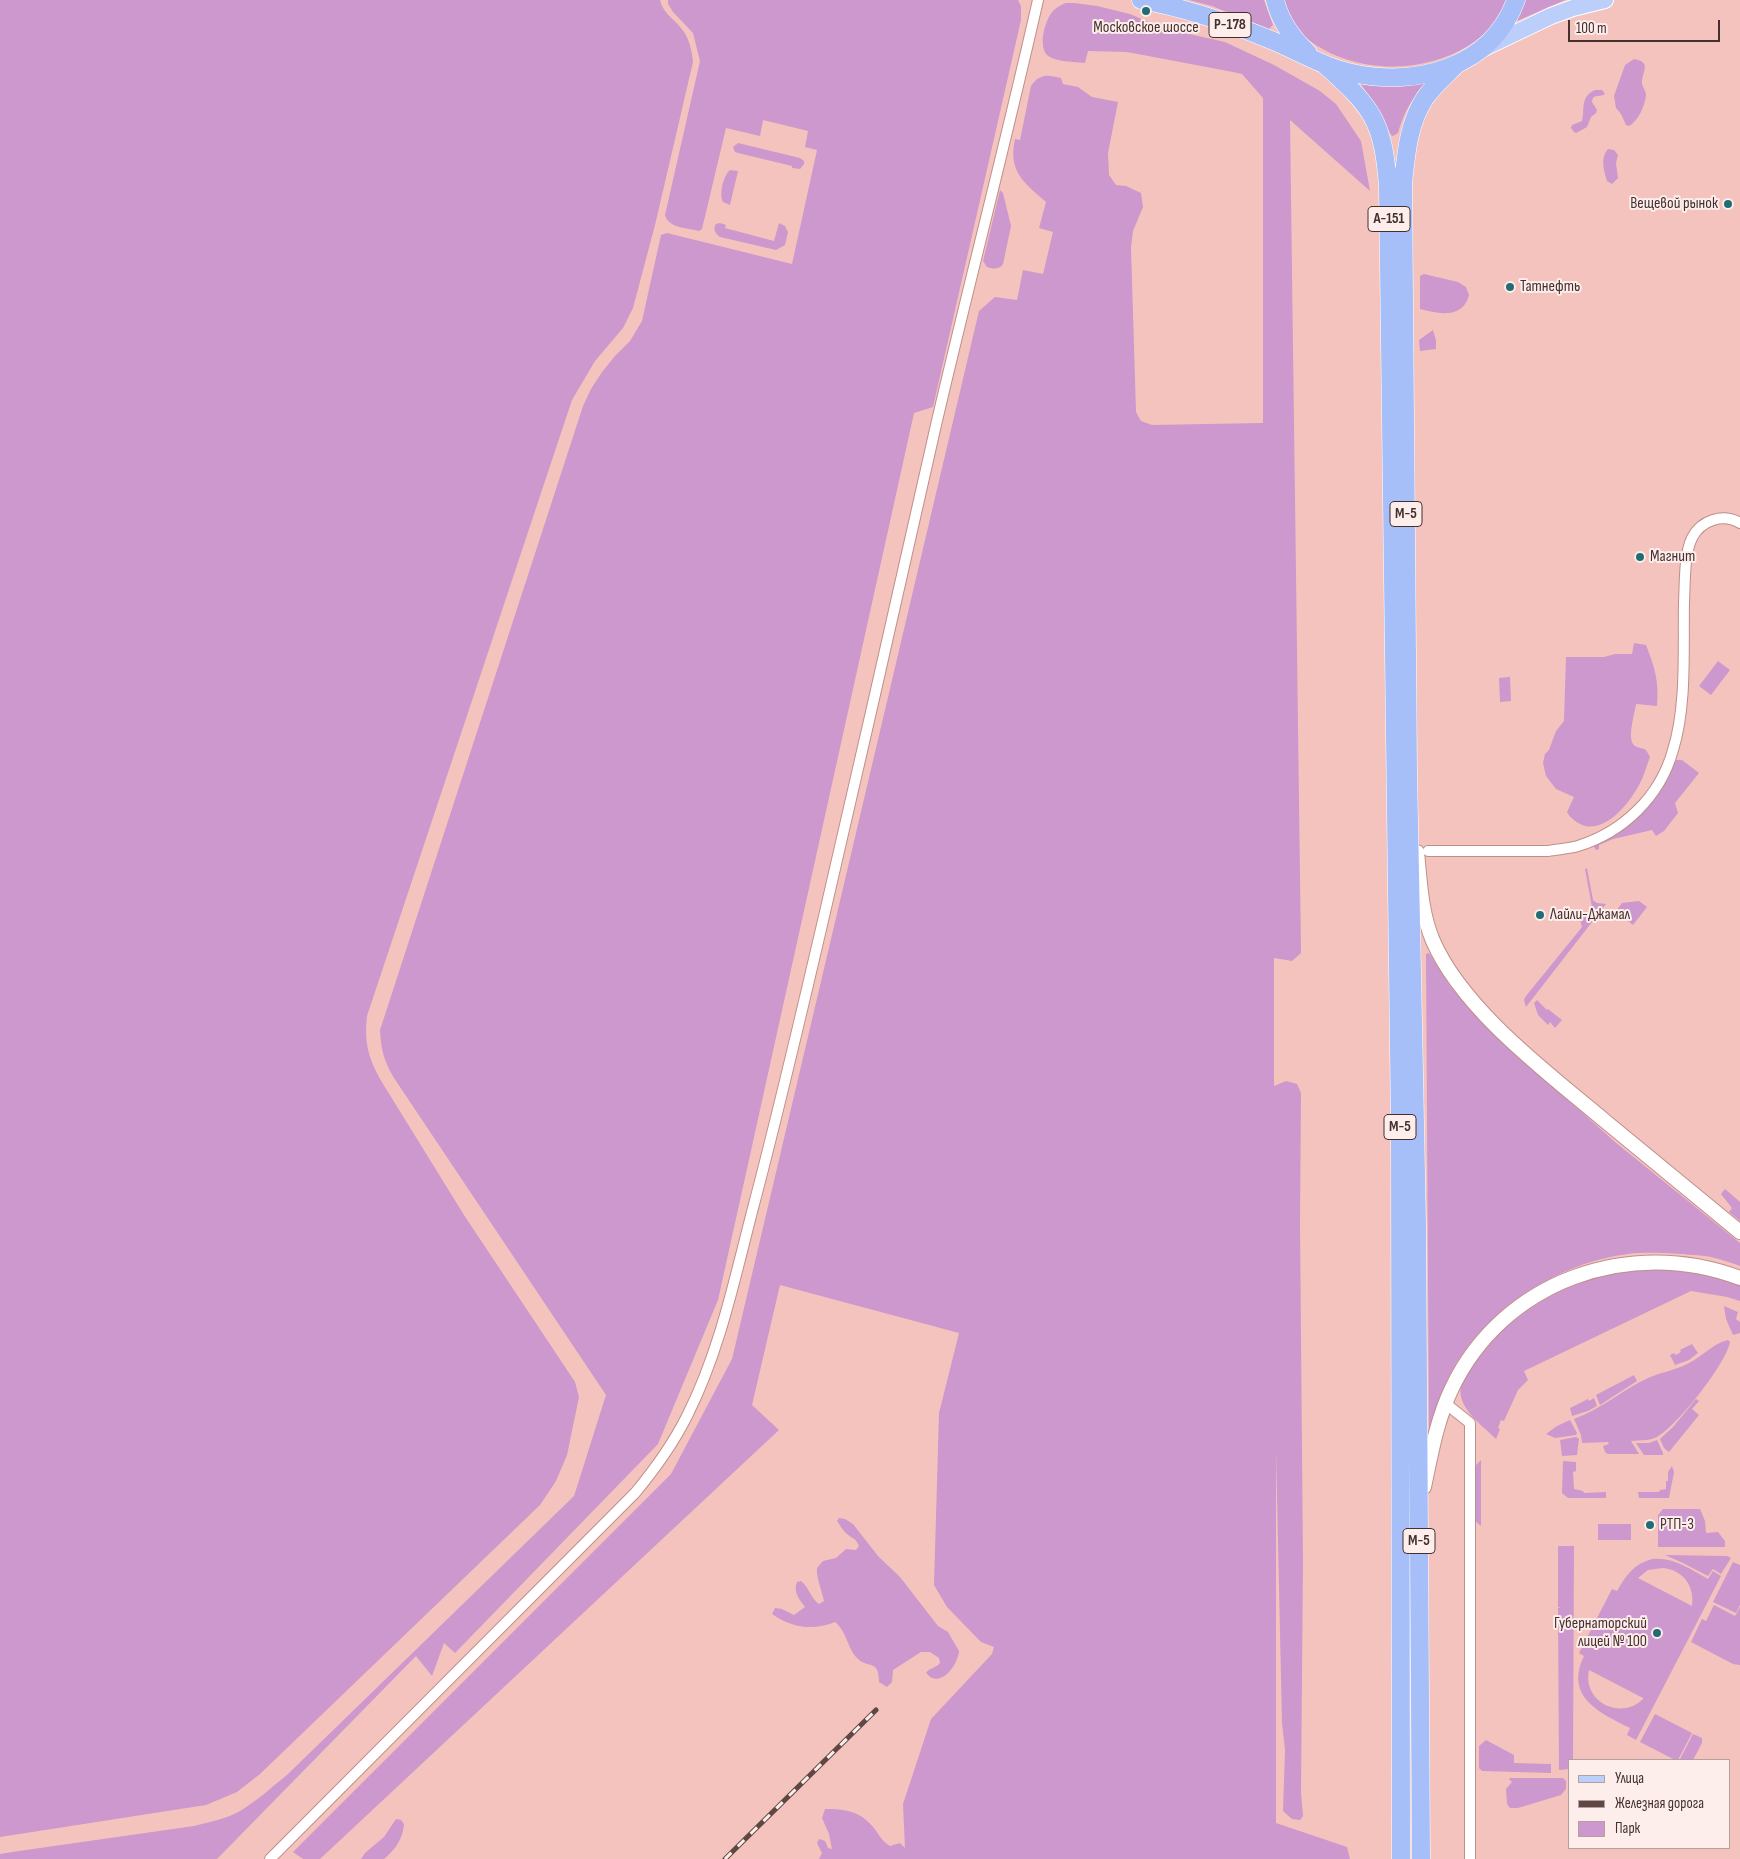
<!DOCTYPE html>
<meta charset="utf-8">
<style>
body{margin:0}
#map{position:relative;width:1740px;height:1859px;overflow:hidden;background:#f5c3bd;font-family:"Sofia Sans Condensed",sans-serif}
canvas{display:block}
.legend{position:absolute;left:1568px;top:1759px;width:162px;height:90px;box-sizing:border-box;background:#fdedeb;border:1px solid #b3a19f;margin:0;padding:6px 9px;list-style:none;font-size:15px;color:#44302e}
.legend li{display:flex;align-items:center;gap:10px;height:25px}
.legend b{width:25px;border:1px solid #b3a19f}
.scale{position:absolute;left:1568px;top:20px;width:152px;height:22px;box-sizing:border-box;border:2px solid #44302e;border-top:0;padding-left:6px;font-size:15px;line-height:18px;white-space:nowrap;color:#44302e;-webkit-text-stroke:4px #fdedeb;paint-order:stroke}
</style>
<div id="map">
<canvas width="1740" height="1859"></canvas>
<ul class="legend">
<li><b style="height:6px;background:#bccffa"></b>Улица</li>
<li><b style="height:6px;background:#5f4744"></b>Железная дорога</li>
<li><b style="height:14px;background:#cc98cd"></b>Парк</li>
</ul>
<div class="scale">100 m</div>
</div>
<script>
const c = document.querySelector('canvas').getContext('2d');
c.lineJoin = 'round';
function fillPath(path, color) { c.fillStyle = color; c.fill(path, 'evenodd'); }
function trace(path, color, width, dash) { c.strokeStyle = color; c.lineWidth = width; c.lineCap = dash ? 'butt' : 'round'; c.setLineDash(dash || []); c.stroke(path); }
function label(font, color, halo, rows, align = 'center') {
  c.font = font + ' "Sofia Sans Condensed",sans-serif'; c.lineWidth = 4; c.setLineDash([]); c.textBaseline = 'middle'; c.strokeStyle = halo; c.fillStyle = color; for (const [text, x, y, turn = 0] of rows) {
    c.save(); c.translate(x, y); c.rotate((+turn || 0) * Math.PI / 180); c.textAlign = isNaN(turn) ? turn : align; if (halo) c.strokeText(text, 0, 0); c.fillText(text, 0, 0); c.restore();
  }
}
fillPath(new Path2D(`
 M0,0H660C663,13 673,18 681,28C689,37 692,51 693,62L655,225L633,308L623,328L595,361L572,400L367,1016C364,1041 368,1057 380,1079L464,1215L575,1382L579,1397L567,1455L556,1481L540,1505L260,1774L237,1792L206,1805L0,1837Z
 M668,0H1018L1021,6V20L933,407L914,413L718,1300L658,1444L455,1653L444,1643L432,1676L416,1656L217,1859H0V1854L19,1851L194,1826C210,1822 226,1819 240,1811C257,1801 272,1787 288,1774L574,1496L606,1395L394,1078C384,1061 381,1050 380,1030L583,406L591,389L602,372L615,356L630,341L642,321L661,235L667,233L792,264L817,150L805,147L808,131L763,120L760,136L726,128L702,229L699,231C687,228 668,228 665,215L700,61L693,33L673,12L668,4Z
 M1189,0H1264L1273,25L1269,29L1212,6Z
 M1282,0H1506C1500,20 1486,35 1468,46C1420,75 1352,74 1306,38C1294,28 1288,14 1282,0Z
 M1522,0H1565L1517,21L1515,19Z
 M1066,3H1075L1097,6L1130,14L1162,28L1225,42L1274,65L1320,91L1336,104L1361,141L1370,191L1290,120L1301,953L1292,961L1274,958V1086L1286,1081L1297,1084L1301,1093L1300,1223L1303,1561L1301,1792L1303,1816L1300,1820L1292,1819L1283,1811L1285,1750L1282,1723L1276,1451V1823L1347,1847L1350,1859H819L822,1853L817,1843L819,1839L825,1841L828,1848L832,1849L829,1834L822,1818L825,1809C846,1809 860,1811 874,1828C879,1835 882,1841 890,1846L900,1843L905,1848L903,1804L931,1719L992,1654L994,1647L981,1642L947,1607L934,1585L939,1413L959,1333L780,1285L752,1405L779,1430L320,1859H303L293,1852L671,1474L732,1359L979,311L995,297L1017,300L1023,270L1043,274L1053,232L1039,228L1046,202C1023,182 1008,171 1015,139L1020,140L1031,86C1040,73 1048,75 1061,78L1063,84L1078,87L1092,97L1118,102L1108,153L1109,175L1116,185L1126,186L1141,193L1143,207L1133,231L1131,248L1136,412L1141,421L1152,425L1263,423V98L1242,74L1233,72L1127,52L1088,51L1085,63C1074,62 1055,62 1047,55C1038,45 1045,20 1053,11C1057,7 1061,5 1066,3Z
 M1634,59C1653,62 1641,73 1642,84C1643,88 1646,91 1646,95C1645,106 1638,121 1629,126L1626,125L1621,114L1616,108L1614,96L1625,65Z
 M1429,80C1413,97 1405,109 1398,133L1393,136L1391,135L1376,105L1359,82Z
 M1595,90H1602L1605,94C1599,98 1593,93 1592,102L1597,110L1596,113L1591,117L1587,127L1576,133L1574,132L1571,128L1572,125L1582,121C1585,108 1580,97 1595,90Z
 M738,143L800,158L804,161V164L800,169L792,168V166L738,153L735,152L733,147Z
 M1608,149L1614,150L1618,155L1616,163L1618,178L1612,184L1607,181C1604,171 1600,158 1608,149Z
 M730,170L738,171L730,205L723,202C719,194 723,176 730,170Z
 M1000,190L1003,193L1011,226L1003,264C999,270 993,269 987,267L983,261Z
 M720,223L726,225L725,228L774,241L779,223L785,226L788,232L785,245L776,250L720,237C716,234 712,229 716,224Z
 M1424,274L1458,282L1466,287L1469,295C1463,319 1439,314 1420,309V276Z
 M1433,330L1436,340V349L1420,351L1419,340Z
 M1634,643L1646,645C1655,668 1659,681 1657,706L1636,704C1635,713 1626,740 1635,746C1638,748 1643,748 1646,750L1650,757C1647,765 1645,772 1642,779C1633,799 1609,831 1585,826C1578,824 1570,818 1567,812L1574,797L1556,789L1546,776L1543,763L1545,754L1549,750L1556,731L1564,721L1566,657H1604L1615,654H1632Z
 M1718,661L1730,670L1711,695L1699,686Z
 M1510,677L1511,701L1500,702L1499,678Z
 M1675,760H1682L1699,773L1675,803L1678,813L1664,831L1656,836L1652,830L1613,839L1599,845V849L1596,850L1592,844L1609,835Z
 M1587,868L1593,900L1597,903L1606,904L1526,1007L1524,1000L1526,996L1582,927L1579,916L1593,912L1585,869Z
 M1639,901L1647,907L1633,925L1616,911L1622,903Z
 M1429,953L1450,986L1476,1015L1503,1041L1615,1142L1740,1243V1266C1732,1263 1723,1260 1715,1258C1704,1255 1692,1255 1681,1254C1663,1253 1646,1252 1628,1254C1558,1263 1488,1308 1453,1369C1440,1391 1434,1416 1429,1441L1426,954Z
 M1537,1000L1547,1010L1548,1009L1562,1020L1555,1028L1550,1022L1548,1025L1538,1015L1534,1003Z
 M1725,1189L1740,1202V1221L1729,1212L1732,1208L1721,1194Z
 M1654,1267L1704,1273L1740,1283V1301L1727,1297L1691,1291L1524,1371L1528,1380L1518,1390L1504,1421L1501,1420L1498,1428L1500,1429L1496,1439C1484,1427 1464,1413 1461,1396C1458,1382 1470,1369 1478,1359C1522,1299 1582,1275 1654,1267Z
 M1724,1306L1738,1312L1736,1319L1740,1322V1333L1733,1335L1726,1319Z
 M1728,1340L1730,1342C1726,1364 1677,1426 1657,1437C1649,1441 1640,1440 1631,1441L1639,1454H1608L1605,1452L1603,1446L1609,1444L1608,1442L1582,1443L1581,1435L1574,1419C1602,1409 1622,1390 1648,1378C1662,1372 1676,1370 1689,1363C1703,1356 1712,1344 1728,1340Z
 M1692,1344L1698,1353L1689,1360L1675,1365L1670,1355L1674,1353L1676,1355L1681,1352L1680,1350Z
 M1634,1375L1637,1381L1600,1405L1596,1395Z
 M1594,1398L1597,1406L1588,1411L1572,1416L1570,1408L1588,1399L1589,1401Z
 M1696,1399L1699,1401L1692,1409L1699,1415L1669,1452L1664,1448L1660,1439L1673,1427Z
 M1570,1420L1577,1433L1576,1435L1555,1438L1546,1434L1557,1426Z
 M1576,1437L1579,1439L1577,1455L1562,1456L1560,1440Z
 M1657,1440L1663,1453V1455H1644L1636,1443H1649Z
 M1481,1460V1526L1475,1521L1474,1467Z
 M1563,1461L1576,1462V1471L1573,1472L1574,1489L1583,1491L1584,1493L1606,1492V1498H1568L1562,1493Z
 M1672,1466L1674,1472L1669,1498H1639L1638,1492H1659L1660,1490L1666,1489V1481H1668V1472Z
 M1663,1509H1700L1705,1521L1706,1533L1718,1532L1725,1541V1547H1658V1515Z
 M839,1518L845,1519L853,1524L878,1556L900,1577L938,1626L948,1632L959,1651C958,1665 940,1690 926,1673C929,1668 936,1668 940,1663L939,1658L930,1652H921L893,1670L892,1682L887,1687L879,1682C879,1659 869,1669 858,1659C847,1649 848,1633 835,1622C813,1631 792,1628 772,1614L775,1608L782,1609L794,1615L805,1607C799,1599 793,1592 797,1582L801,1581C809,1587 811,1599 819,1604L824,1601C822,1591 816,1577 817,1568L823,1561L836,1558L846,1549L856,1550L859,1546C855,1537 854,1540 847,1534C843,1531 840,1525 837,1521Z
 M1598,1524H1631V1540H1598Z
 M1558,1546H1574L1573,1760H1569V1769L1559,1770L1558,1608H1561L1558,1607Z
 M1665,1555L1727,1556L1731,1558L1721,1574L1713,1569L1708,1576L1683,1563Z
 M1652,1559C1674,1557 1690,1569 1708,1579L1713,1571L1721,1576L1636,1740L1627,1735L1630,1728C1600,1713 1564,1697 1584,1656L1579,1653L1612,1589L1617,1591C1626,1575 1634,1564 1652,1559ZM1663,1568C1683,1570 1695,1586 1692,1606L1638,1578L1648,1570ZM1589,1670L1643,1698V1699C1621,1721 1582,1702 1589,1670Z
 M1733,1562L1740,1565V1605L1736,1613L1713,1602Z
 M1714,1605L1735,1616L1740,1607V1665L1733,1664L1691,1642L1702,1619L1706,1621Z
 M1655,1714L1692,1733L1678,1760H1675L1640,1742Z
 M1693,1734L1702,1738V1743L1693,1760H1681L1680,1759Z
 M1486,1740L1514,1755V1763L1551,1764V1773L1482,1771L1479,1768V1746Z
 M1510,1778H1563L1566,1781V1789L1561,1795L1518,1808H1510L1507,1804L1506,1789L1512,1782L1509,1779Z
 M396,1819L401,1820L404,1824C403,1839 395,1850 384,1859H361L365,1853L384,1837Z`), '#cc98cd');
const minor = new Path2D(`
 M1428,851H1548C1557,849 1568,849 1578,846C1623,832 1660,797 1673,750C1687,705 1683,649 1684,602C1685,584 1684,554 1692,538C1701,520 1723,513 1740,523
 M1445,1403L1470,1423V1859
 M270,1859L635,1493C655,1469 673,1444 687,1416C720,1351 735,1277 753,1208C779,1110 802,1011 825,912C863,750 899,587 936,425C969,283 1006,142 1038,0`);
const tertiary = new Path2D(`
 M1417,852C1420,882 1421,913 1433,941C1463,1010 1548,1073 1605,1121C1650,1158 1695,1195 1740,1232
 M1424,1487C1431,1454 1437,1419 1452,1388C1503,1281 1630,1236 1740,1278`);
const primary = new Path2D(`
 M1484,48L1551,16L1573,8L1605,0`);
const trunk = new Path2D(`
 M1141,0C1185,8 1230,23 1271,40C1298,51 1324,67 1352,73C1417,87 1491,68 1516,0
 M1275,0C1280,21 1292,38 1308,53
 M1325,65C1373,108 1383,121 1388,186L1400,1125L1401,1859
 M1421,1859L1417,1223L1408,773L1403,184C1406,155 1408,124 1425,98C1434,85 1446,75 1457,64`);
trace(minor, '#be8f8a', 12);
trace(tertiary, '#be8f8a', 16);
trace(primary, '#fff', 18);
trace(trunk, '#fff', 19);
trace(minor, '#fff', 10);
trace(tertiary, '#fff', 14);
trace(primary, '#bccffa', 16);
trace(trunk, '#a6bff8', 18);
const rail = new Path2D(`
 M725,1859L876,1710`);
trace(rail, '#5f4744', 5);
trace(rail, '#fdedeb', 3, [9]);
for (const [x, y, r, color] of [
 [1146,11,5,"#226d75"],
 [1728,204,5,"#226d75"],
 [1510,287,5,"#226d75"],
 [1640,557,5,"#226d75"],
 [1540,915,5,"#226d75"],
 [1650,1525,5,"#226d75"],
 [1657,1633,5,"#226d75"]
]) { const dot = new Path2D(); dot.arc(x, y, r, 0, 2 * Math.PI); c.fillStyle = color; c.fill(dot); trace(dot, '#fdedeb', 2); }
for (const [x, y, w] of [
 [1230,25,42],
 [1389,219,42],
 [1406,514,32],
 [1400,1127,32],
 [1419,1541,32]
]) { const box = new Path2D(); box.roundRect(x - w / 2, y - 12.5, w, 25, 4); c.fillStyle = '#fdedeb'; c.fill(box); trace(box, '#44302e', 1); }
label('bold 15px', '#44302e', null, [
 ["Р-178",1230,25],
 ["А-151",1389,219],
 ["М-5",1406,514],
 ["М-5",1400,1127],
 ["М-5",1419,1541]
]);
label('16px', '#44302e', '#fdedeb', [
 ["Московское шоссе",1146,28,"center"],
 ["Вещевой рынок",1718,204,"right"],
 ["Татнефть",1520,287],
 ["Магнит",1650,557],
 ["Лайли-Джамал",1550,915],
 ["РТП-3",1660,1525],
 ["Губернаторский",1647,1624,"right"],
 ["лицей № 100",1647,1642,"right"]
], 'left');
</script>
